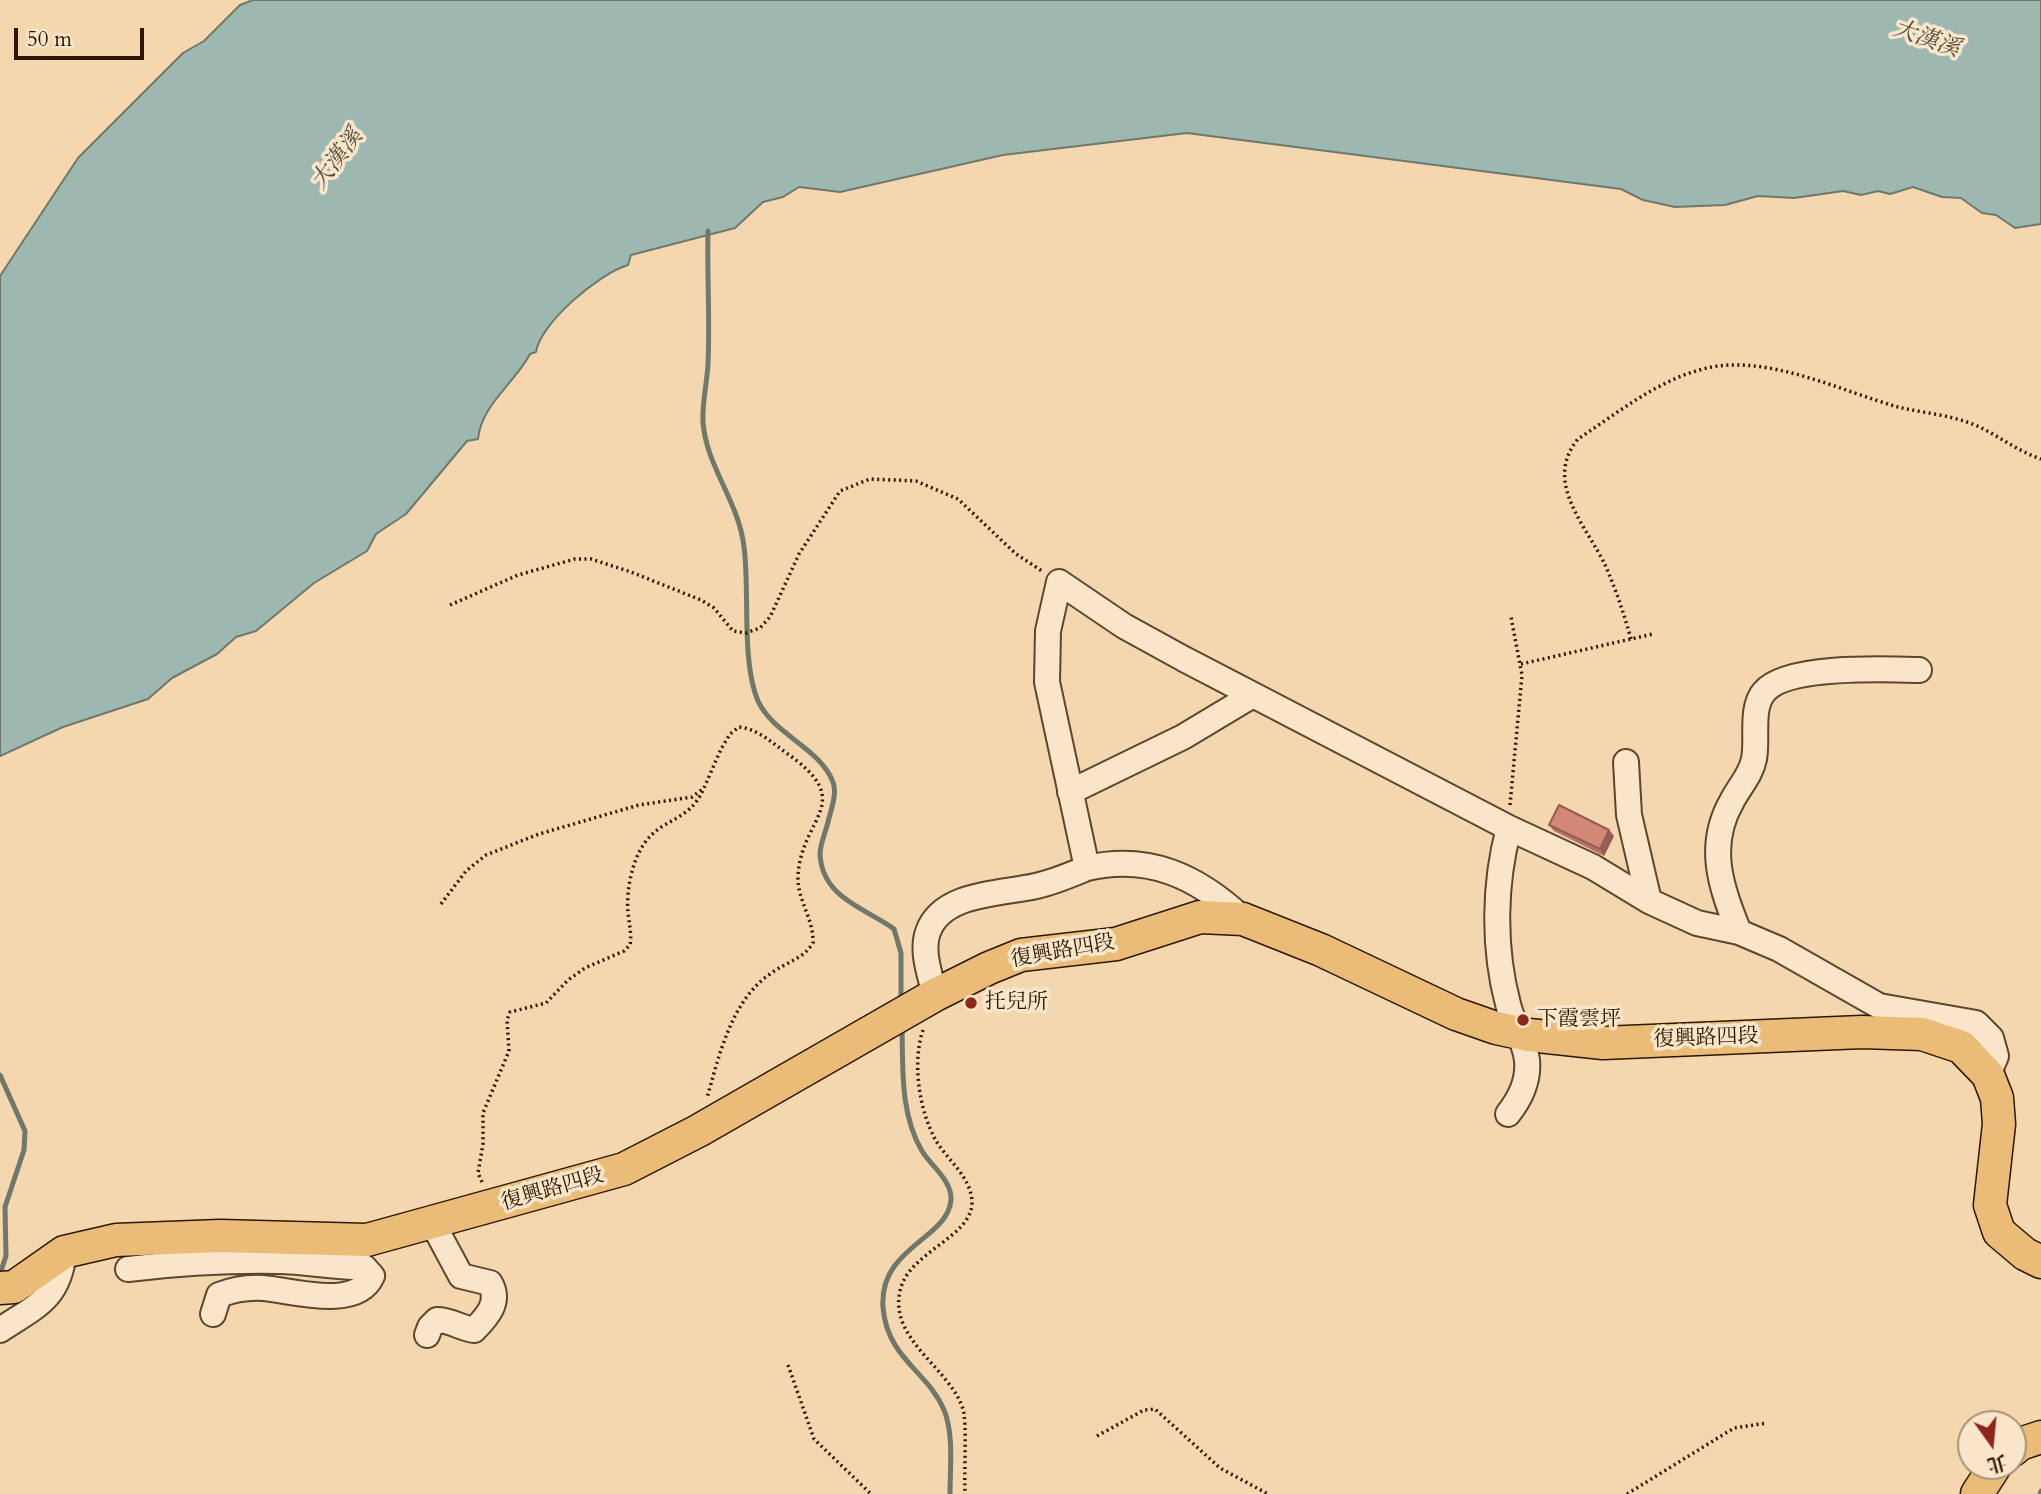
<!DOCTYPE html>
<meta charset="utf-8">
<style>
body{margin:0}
#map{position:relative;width:2041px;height:1494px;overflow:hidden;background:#f4d7ae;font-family:Cardo,"Noto Serif TC",serif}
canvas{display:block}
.north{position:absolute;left:1957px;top:1410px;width:70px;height:70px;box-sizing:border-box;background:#f8e5ca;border:2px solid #a69379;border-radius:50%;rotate:165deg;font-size:19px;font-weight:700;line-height:28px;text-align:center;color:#2b1700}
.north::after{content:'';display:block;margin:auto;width:24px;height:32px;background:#8f2418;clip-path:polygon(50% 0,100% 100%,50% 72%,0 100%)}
.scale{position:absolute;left:14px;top:28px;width:130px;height:32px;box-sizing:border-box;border:4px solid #2b1700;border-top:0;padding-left:9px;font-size:21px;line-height:24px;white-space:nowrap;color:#2b1700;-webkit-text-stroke:5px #f8e5ca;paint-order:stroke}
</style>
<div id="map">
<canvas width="2041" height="1494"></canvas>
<div class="north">北</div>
<div class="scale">50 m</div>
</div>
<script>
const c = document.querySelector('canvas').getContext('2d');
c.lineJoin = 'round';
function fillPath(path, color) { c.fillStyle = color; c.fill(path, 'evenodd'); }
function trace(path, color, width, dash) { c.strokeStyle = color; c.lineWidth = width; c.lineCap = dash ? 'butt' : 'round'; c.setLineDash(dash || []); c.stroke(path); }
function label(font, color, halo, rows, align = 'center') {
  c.font = font + ' Cardo,"Noto Serif TC",serif'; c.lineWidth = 7; c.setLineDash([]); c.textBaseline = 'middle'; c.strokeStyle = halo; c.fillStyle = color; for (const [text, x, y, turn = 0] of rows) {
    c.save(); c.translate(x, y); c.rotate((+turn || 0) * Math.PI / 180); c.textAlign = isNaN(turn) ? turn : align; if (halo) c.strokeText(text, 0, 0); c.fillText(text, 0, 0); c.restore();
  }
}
const water = new Path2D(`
 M253,0H2041V224L2015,228L1996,215L1982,213L1961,198L1942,197L1913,187L1890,194L1878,191L1861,195L1843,191L1794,198L1758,196L1725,205L1675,207L1643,200L1621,189L1187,133L1003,155L840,192L799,187L783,197L763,202L735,228L631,255L628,265C600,273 540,323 536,352L530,354C515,383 481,405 478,439L467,441L406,514L376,534L367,551L314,583L256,631L236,637L217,654L172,678L148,699L63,727L0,756V276L78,158L183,53L204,41L240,5Z`);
fillPath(water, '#9db8b1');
trace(water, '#6f786a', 2);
trace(new Path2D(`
 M708,231C707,275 710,320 708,364C707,383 702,403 703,422C706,466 739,502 744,547C750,591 741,661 758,701C774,735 819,747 833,782C837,793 832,807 829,818C827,829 820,843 820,854C822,898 865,908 894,929L901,953V1003
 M902,1027C903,1068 900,1114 922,1151C931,1166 952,1180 951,1200C948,1239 879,1247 883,1307C887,1359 928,1371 944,1410C954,1434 950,1468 950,1494
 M0,1075L25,1131L24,1150L5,1207L6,1256L0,1274
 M2040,1494L2041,1491`), '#6f786a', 5);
const minor = new Path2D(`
 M1626,762L1629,815L1649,901
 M1070,792L1183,737L1253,695
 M1243,919C1197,876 1149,854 1087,868L1047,682L1048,631L1059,582L1124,626L1184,659L1509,828L1593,867L1649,901L1697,923L1739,932L1779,949L1879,1006L1976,1023L1991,1038L1996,1056L1988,1075
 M1739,932C1721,887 1706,846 1732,801C1739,787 1751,775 1754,759C1758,740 1750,708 1764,692C1786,665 1885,669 1919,670
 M935,995C930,975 921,951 928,932C942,892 1002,894 1036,886C1054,882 1070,875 1087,868
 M1508,1114C1520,1099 1529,1080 1527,1060C1525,1041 1512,1022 1508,1004C1493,948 1494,883 1509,828
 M128,1269C179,1263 227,1260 278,1261C307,1261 335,1268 364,1267L372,1276C356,1311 291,1290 263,1288C248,1287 232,1290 219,1295L213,1314
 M0,1330C36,1306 59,1299 64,1252
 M427,1335L430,1327L437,1320C451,1320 460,1328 474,1330C487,1317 501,1302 490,1283L461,1276L433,1224`);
const major = new Path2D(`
 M0,1288L14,1287L64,1252L116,1240L220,1236L367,1240L624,1169L698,1131L935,995L989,968L1021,955L1116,944L1200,917L1243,919L1321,950L1456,1014L1496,1028L1529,1035L1603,1043L1862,1032L1922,1034L1961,1047L1988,1075L1997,1098L1999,1124L1990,1205L1999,1232L2025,1254L2041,1262
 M2013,1450L2020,1444L2041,1437
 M1977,1494L1995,1466`);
trace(minor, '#5d472c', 28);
trace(major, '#2b1700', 35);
trace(new Path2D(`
 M450,605L518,575L575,559H591L631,572L701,600L714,608L733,631L746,633L760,628L770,617L799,554L840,491L870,479L916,481L958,499L1016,554L1042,571
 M1631,639C1624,614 1616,590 1606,567C1588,527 1542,483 1578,439C1619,412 1659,379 1707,368C1767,354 1841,391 1898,407C1923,413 1951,415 1975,425C1998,435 2017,451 2041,459
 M1521,664L1653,634
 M1510,805L1522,675L1511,617
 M441,904L466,871L486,855L539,834L639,805L692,797L704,788L721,749L730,734L739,727C757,729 770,741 785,752C859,803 801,816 798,876C797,900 814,919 813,943C802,960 786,962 770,974C731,1001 719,1056 707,1098
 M923,1030C912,1062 919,1109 935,1139C946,1159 972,1177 972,1203C971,1238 908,1252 900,1291C889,1340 950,1368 963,1409C967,1421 964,1477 965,1494
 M482,1182L478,1173L483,1144V1113L509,1051L507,1020L510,1012L546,1003L568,980L585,968L624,951L630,945C632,934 629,924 628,912C626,891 632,861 644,844C661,818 689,822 703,790
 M788,1365L814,1439L871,1494
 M1097,1436L1144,1410L1155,1409L1220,1468L1268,1494
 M1627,1494L1734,1428L1767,1423`), '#2b1700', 3.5, [2, 3.5]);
trace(minor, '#f8e5ca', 24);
trace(major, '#eabc77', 32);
fillPath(new Path2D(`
 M1549,825L1609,830L1614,836L1604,856L1554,831Z`), '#b57466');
fillPath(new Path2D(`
 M1609,830L1614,836L1604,856L1600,849Z`), '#945e53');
const building = new Path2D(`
 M1559,805L1609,830L1600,849L1549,825Z`);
fillPath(building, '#d38777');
trace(building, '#945e53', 2);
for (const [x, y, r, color] of [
 [971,1003,7,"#8f2418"],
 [1523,1020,7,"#8f2418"]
]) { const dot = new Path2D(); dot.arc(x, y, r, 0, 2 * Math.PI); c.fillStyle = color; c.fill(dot); trace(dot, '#f8e5ca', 2.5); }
label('21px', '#2b1700', '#f8e5ca', [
 ["復興路四段",1063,952,-10],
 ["復興路四段",1706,1039,-2],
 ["復興路四段",553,1190,-16]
]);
label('21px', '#2b1700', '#f8e5ca', [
 ["托兒所",985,1003],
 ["下霞雲坪",1537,1020]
], 'left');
label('italic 23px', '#534f3e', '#f8e5ca', [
 ["大漢溪",1926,40,19],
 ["大漢溪",338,160,-53]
]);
</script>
